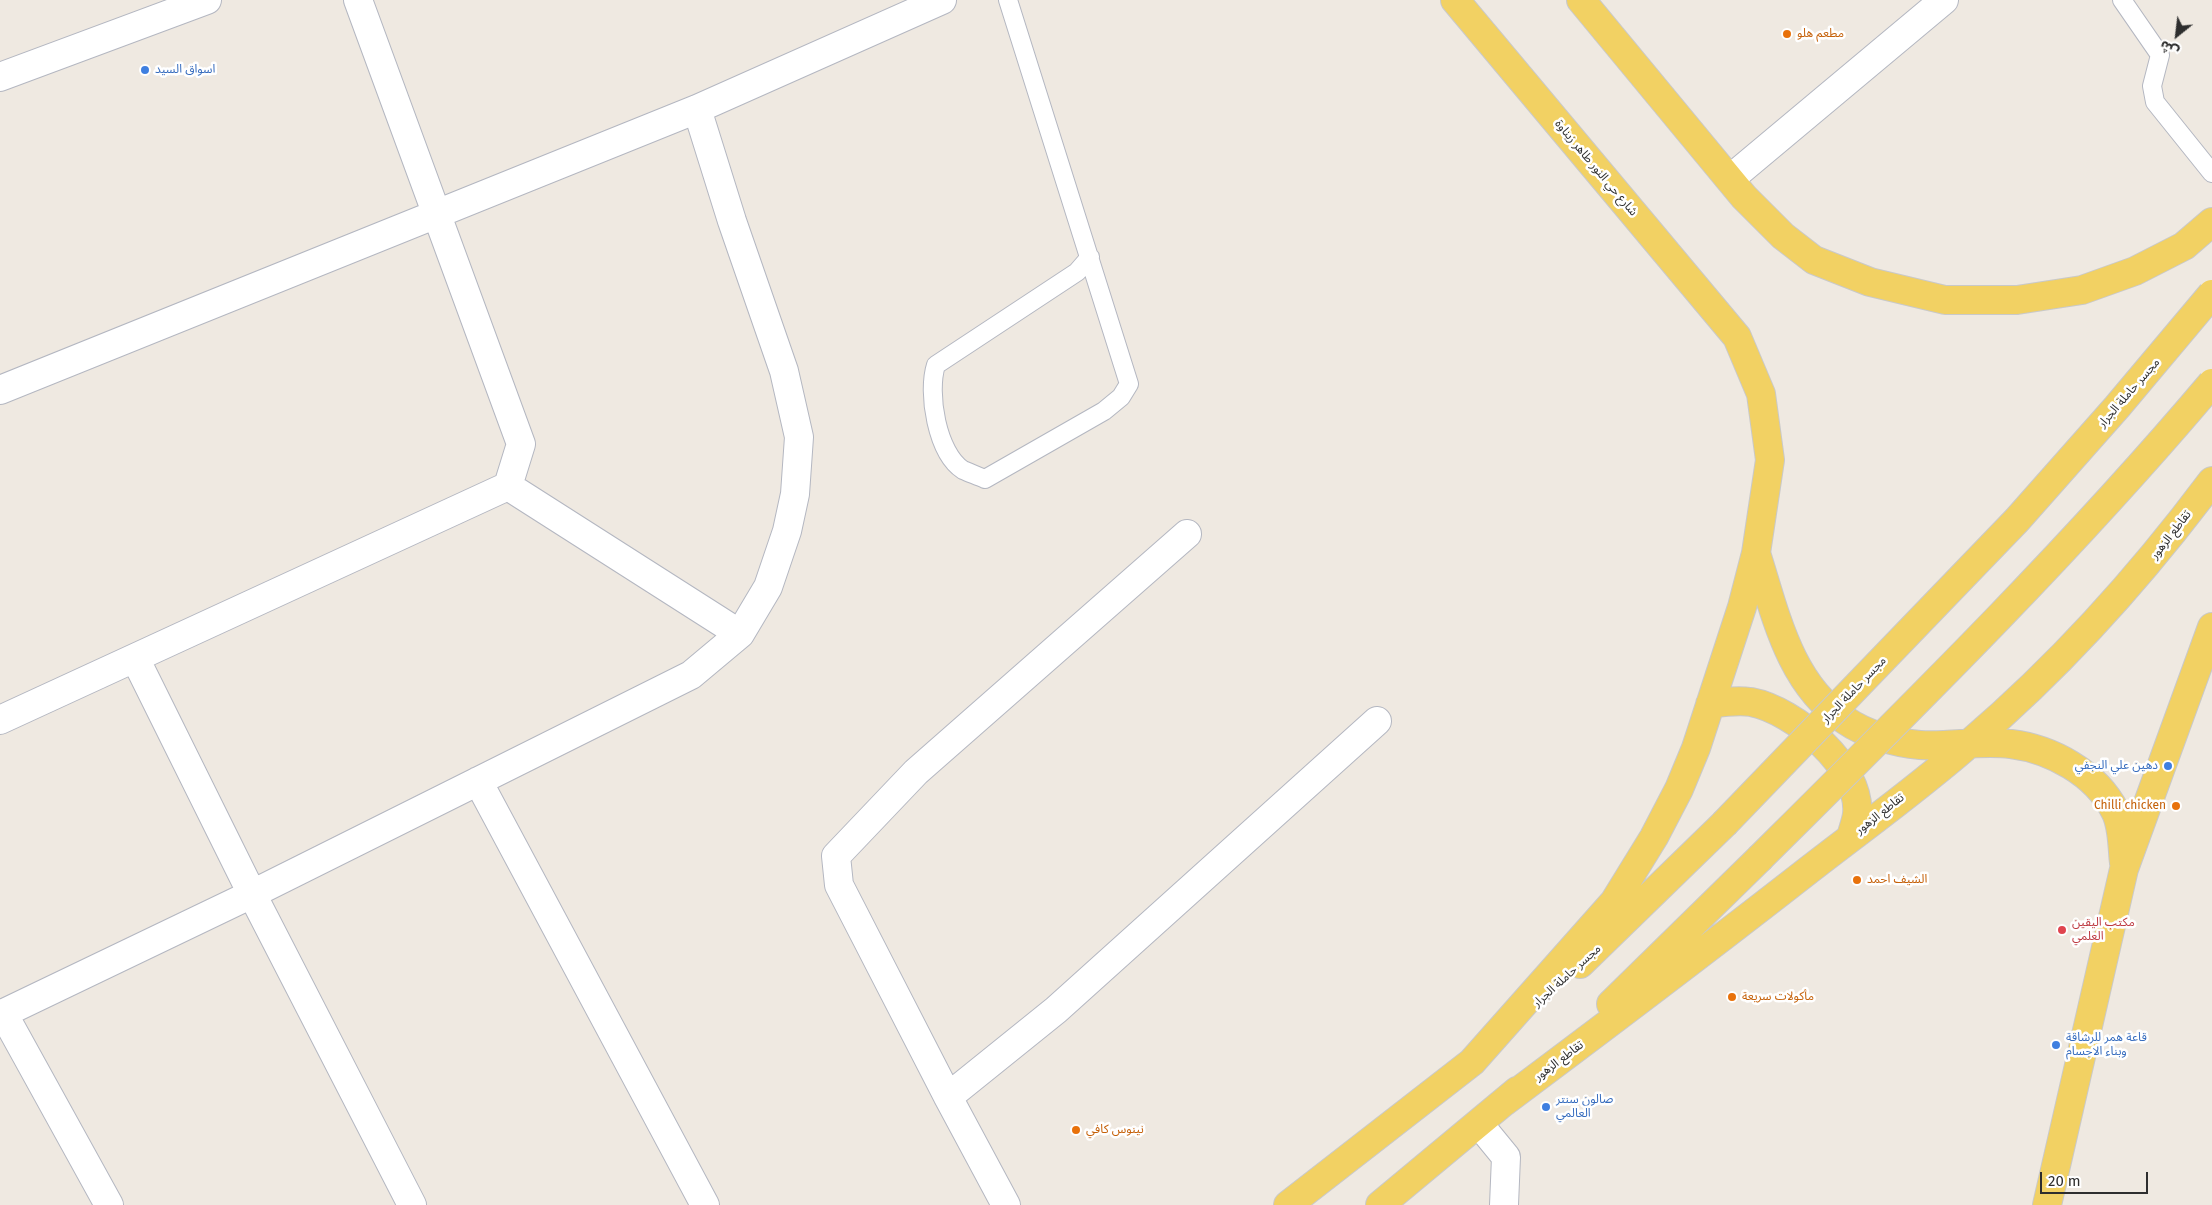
<!DOCTYPE html>
<meta charset="utf-8">
<style>
body{margin:0}
#map{position:relative;width:2212px;height:1205px;overflow:hidden;background:#efe9e1;font-family:"Fira Sans","Noto Sans Arabic",sans-serif}
canvas{display:block}
.north{position:absolute;left:2152px;top:10px;width:50px;height:50px;-webkit-text-stroke:4px #fff;paint-order:stroke;rotate:209deg;font-size:14px;font-weight:700;line-height:20px;text-align:center;color:#2e2e2e}
.north::after{content:'';display:block;margin:auto;width:18px;height:22px;background:#2e2e2e;clip-path:polygon(50% 0,100% 100%,50% 72%,0 100%)}
.scale{position:absolute;left:2040px;top:1172px;width:108px;height:22px;box-sizing:border-box;border:2px solid #2e2e2e;border-top:0;padding-left:6px;font-size:15px;line-height:18px;white-space:nowrap;color:#2e2e2e;-webkit-text-stroke:4px #fff;paint-order:stroke}
</style>
<div id="map">
<canvas width="2212" height="1205"></canvas>
<div class="north">ش</div>
<div class="scale">20 m</div>
</div>
<script>
const c = document.querySelector('canvas').getContext('2d');
c.lineJoin = 'round';
function trace(path, color, width, dash) { c.strokeStyle = color; c.lineWidth = width; c.lineCap = dash ? 'butt' : 'round'; c.setLineDash(dash || []); c.stroke(path); }
function label(font, color, halo, rows, align = 'center') {
  c.font = font + ' "Fira Sans","Noto Sans Arabic",sans-serif'; c.lineWidth = 5; c.setLineDash([]); c.textBaseline = 'middle'; c.strokeStyle = halo; c.fillStyle = color; for (const [text, x, y, turn = 0] of rows) {
    c.save(); c.translate(x, y); c.rotate((+turn || 0) * Math.PI / 180); c.textAlign = isNaN(turn) ? turn : align; if (halo) c.strokeText(text, 0, 0); c.fillText(text, 0, 0); c.restore();
  }
}
const service = new Path2D(`
 M1008,0L1129,384L1121,397L1104,411L985,479C978,476 970,473 963,470C937,453 927,393 936,365L1077,272L1090,257
 M2122,0L2160,55L2152,86L2155,102L2212,173`);
const minor = new Path2D(`
 M0,77L207,0
 M1730,179L1944,0
 M0,390L697,109L942,0
 M508,486L740,634
 M135,658L252,894L412,1205
 M0,720L508,486L521,444L358,0
 M478,781L705,1205
 M3,1013L109,1205
 M0,1015L252,894L691,675L740,634L768,587L787,531L795,494L799,437L784,371L732,221L697,109
 M948,1097L1056,1010L1377,721
 M1479,1124L1506,1157L1504,1205
 M1006,1205L948,1097L839,885L836,856L916,772L1187,534`);
const primary = new Path2D(`
 M1581,0L1744,197L1783,236L1814,260L1870,282L1945,300H2017L2082,290L2135,271L2184,246L2212,222
 M1756,553C1775,612 1789,684 1845,720C1865,734 1895,743 1920,745C1950,747 1980,740 2011,744C2051,749 2096,773 2115,811C2123,826 2122,847 2124,863
 M1710,704C1724,702 1737,700 1751,702C1794,710 1862,767 1857,814C1856,822 1853,829 1851,837
 M1580,964L1724,824
 M1611,1004L1759,859
 M1504,1102C1607,1025 1709,948 1810,869C1864,827 1920,787 1971,742C2061,665 2141,576 2212,481
 M1288,1205L1472,1062L1614,902L1654,837L1679,789L1696,748L1742,607L1756,553L1770,460L1761,394L1737,337L1455,0
 M1380,1205L1517,1091
 M2047,1205L2124,869L2212,627`);
trace(service, '#b4b7c1', 20);
trace(minor, '#b4b7c1', 30);
trace(primary, '#c9c9c9', 30);
trace(service, '#fff', 18);
trace(minor, '#fff', 28);
trace(primary, '#f2d163', 28);
const primaryBridge = new Path2D(`
 M1724,824L2017,520L2117,407L2212,294
 M1759,859C1915,704 2071,550 2212,383`);
trace(primaryBridge, '#c9c9c9', 30, []);
trace(primaryBridge, '#f2d163', 28);
for (const [x, y, r, color] of [
 [1787,34,5,"#e8710a"],
 [145,70,5,"#3f7fe0"],
 [2168,766,5,"#3f7fe0"],
 [2176,806,5,"#e8710a"],
 [1857,880,5,"#e8710a"],
 [2062,930,5,"#e0444e"],
 [1732,997,5,"#e8710a"],
 [2056,1045,5,"#3f7fe0"],
 [1546,1107,5,"#3f7fe0"],
 [1076,1130,5,"#e8710a"]
]) { const dot = new Path2D(); dot.arc(x, y, r, 0, 2 * Math.PI); c.fillStyle = color; c.fill(dot); trace(dot, '#fff', 2); }
label('12px', '#c56008', '#fff', [
 ["مطعم هلو",1797,34],
 ["Chilli chicken",2166,806,"right"],
 ["الشيف احمد",1867,880],
 ["مأكولات سريعة",1742,997],
 ["نينوس كافي",1086,1130]
], 'left');
label('12px', '#366cbe', '#fff', [
 ["اسواق السيد",155,70],
 ["دهين علي النجفي",2158,766,"right"],
 ["قاعة همر للرشاقة",2066,1038],
 ["وبناء الاجسام",2066,1052],
 ["صالون سنتر",1556,1100],
 ["العالمي",1556,1114]
], 'left');
label('12px', '#2e2e2e', '#fff', [
 ["شارع حي النور طاهر زيناوة",1596,168,50],
 ["مجسر حاملة الجرار",2129,393,-49],
 ["تقاطع الزهور",2171,535,-52],
 ["مجسر حاملة الجرار",1854,690,-46],
 ["تقاطع الزهور",1880,814,-38],
 ["مجسر حاملة الجرار",1567,976,-42],
 ["تقاطع الزهور",1559,1061,-37]
]);
label('12px', '#be3a42', '#fff', [
 ["مكتب اليقين",2072,923],
 ["العلمي",2072,937]
], 'left');
</script>
